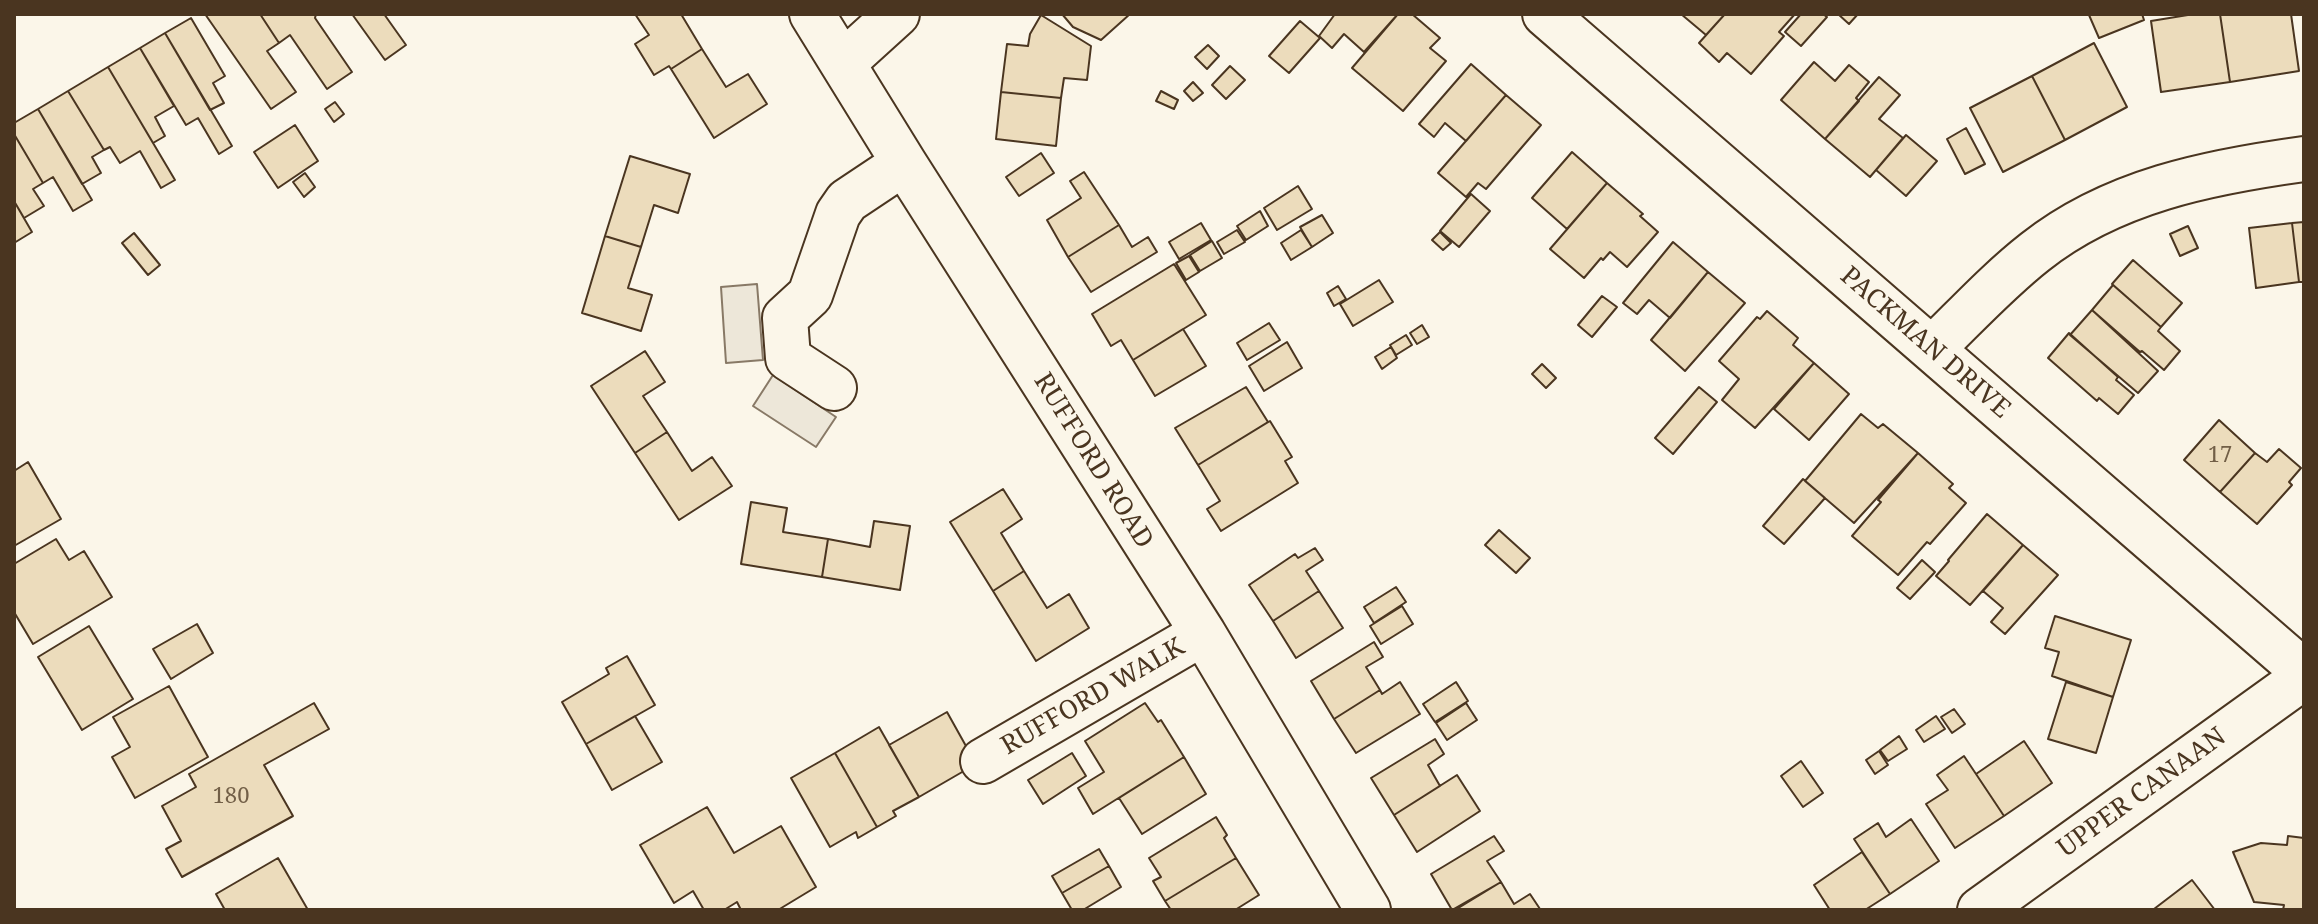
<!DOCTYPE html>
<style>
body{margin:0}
#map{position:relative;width:2318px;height:924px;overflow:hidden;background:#fbf6e9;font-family:"Noto Serif",serif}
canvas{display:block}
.frame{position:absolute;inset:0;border:16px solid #4a3520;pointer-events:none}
</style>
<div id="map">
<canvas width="2318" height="924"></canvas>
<div class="frame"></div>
</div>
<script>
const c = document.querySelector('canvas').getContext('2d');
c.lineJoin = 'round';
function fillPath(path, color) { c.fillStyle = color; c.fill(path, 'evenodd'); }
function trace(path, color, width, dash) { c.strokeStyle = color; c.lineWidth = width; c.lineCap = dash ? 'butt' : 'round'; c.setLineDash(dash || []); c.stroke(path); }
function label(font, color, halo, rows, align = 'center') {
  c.font = font + ' "Noto Serif",serif'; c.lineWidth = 6; c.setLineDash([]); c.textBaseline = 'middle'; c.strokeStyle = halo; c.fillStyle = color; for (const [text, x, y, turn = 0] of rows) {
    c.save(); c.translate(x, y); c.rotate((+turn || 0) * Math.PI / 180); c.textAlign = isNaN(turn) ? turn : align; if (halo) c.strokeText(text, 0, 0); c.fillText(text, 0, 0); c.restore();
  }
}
const parking = new Path2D(`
 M757,284L763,360L726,363L721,287Z
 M773,375L836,417L816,447L753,406Z`);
fillPath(parking, '#ede7d9');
trace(parking, '#887966', 2);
const building = new Path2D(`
 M205,14H260L279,43L267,51L296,92L271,109Z
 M260,14H316L315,18L352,72L327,89L290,35L279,43Z
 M352,14H384L406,45L385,60Z
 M635,14H681L702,49L671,69L669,66L654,75L635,44L649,35Z
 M1062,14H1130L1101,40L1073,27Z
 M1335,14H1398L1364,52L1344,34L1332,48L1319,36Z
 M1398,14H1412L1440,38L1430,48L1446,61L1403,111L1352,68Z
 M1681,14H1725L1706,35Z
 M1725,14H1795L1779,32L1784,36L1751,74L1727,53L1719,62L1699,43Z
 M1801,14H1823L1827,17L1801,46L1785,32Z
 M1838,14H1858L1849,24Z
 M2142,14L2144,20L2099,38L2089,15Z
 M2194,14H2220L2230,82L2161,92L2151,21Z
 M2220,14H2291L2299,71L2230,82Z
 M1041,15L1091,46L1087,80L1064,78L1061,98L1001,92L1007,44L1028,46L1030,34Z
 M191,18L225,76L213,83L224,103L210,110L165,33Z
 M1300,21L1320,38L1289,73L1269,56Z
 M165,33L232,146L219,154L198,118L186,125L140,48Z
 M2094,43L2127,107L2065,140L2032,76Z
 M1208,45L1219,56L1207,69L1195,57Z
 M140,48L174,106L155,117L165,136L153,143L108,67Z
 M702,49L726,87L748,74L767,104L714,138L671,69Z
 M1814,62L1835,81L1849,65L1869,82L1856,98L1859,101L1825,139L1781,100Z
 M1471,64L1506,95L1466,141L1445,123L1434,137L1419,124Z
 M1230,66L1245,80L1226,99L1212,85Z
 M108,67L175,180L161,188L140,151L120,163L110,147L104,150L68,91Z
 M2032,76L2065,140L2003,172L1970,108Z
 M1879,77L1900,95L1879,119L1903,138L1870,177L1825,139Z
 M1193,82L1203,93L1193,101L1184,91Z
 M68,91L104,150L92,157L101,173L82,184L38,109Z
 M1161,91L1178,100L1174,109L1156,101Z
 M1001,92L1061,98L1056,146L996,139Z
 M1506,95L1541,125L1486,189L1478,183L1466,197L1438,173Z
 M335,102L344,114L334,122L325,109Z
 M38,109L92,200L73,211L53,177L43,183L14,134V123Z
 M295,125L318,161L278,188L254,152Z
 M1966,128L1985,164L1965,174L1947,139Z
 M14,134L43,183L33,189L44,206L24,218L14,201Z
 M1906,135L1937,161L1906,196L1876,170Z
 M1572,152L1607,183L1567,229L1532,198Z
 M1041,153L1054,173L1019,196L1006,177Z
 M630,156L690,174L678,213L654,205L641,247L605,236Z
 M1084,172L1119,225L1068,257L1047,220L1081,198L1070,181Z
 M305,173L315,187L304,197L293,182Z
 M1607,183L1643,214L1640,216L1658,232L1627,267L1610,252L1603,260L1601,258L1584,278L1550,249Z
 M1298,186L1312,209L1277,230L1264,208Z
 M1471,194L1490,211L1459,247L1440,231Z
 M14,201L32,232L14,243Z
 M1260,211L1268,226L1246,240L1237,226Z
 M1322,215L1333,233L1312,247L1300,227Z
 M2304,222V282H2299L2292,223Z
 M1201,223L1211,240L1179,259L1169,242Z
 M2292,223L2299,282L2256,288L2249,228Z
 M1119,225L1132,247L1148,237L1157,252L1091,292L1068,257Z
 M2188,226L2198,248L2180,256L2170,234Z
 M1237,230L1245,242L1224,254L1217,242Z
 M1301,230L1312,247L1291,260L1281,243Z
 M1440,232L1451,243L1443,250L1432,240Z
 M134,233L160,265L148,275L122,243Z
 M605,236L641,247L628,288L652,295L641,331L582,313Z
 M1212,241L1222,258L1200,271L1190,255Z
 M1673,242L1708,272L1670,318L1649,300L1637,314L1623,303Z
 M1189,256L1199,272L1186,280L1176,263Z
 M2133,260L2182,303L2161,327L2112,284Z
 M1174,264L1206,315L1133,360L1121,340L1111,346L1092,314Z
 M1708,272L1745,303L1685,371L1651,340Z
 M1379,280L1393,302L1353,326L1340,304Z
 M2113,285L2161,327L2158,331L2180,351L2164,370L2142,351L2140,352L2092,310Z
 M1338,286L1346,299L1334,306L1327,293Z
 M1602,296L1617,307L1592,337L1578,325Z
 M2092,310L2158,371L2138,393L2070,335Z
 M1767,311L1798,338L1793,345L1814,363L1755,428L1722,400L1739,379L1719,361L1757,317L1760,319Z
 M1269,323L1280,340L1247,360L1237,343Z
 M1422,325L1429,337L1417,344L1410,333Z
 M1183,329L1206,366L1155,396L1133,360Z
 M2069,333L2118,377L2116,380L2134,395L2118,414L2099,398L2097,401L2048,358Z
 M1406,335L1412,345L1396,355L1390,345Z
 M1287,342L1302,368L1264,391L1249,366Z
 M1391,347L1397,358L1382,369L1375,357Z
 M645,351L665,382L643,396L667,432L635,453L591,386Z
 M1814,363L1849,394L1809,440L1774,409Z
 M1542,364L1556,378L1546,388L1532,374Z
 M1246,387L1268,422L1198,465L1175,428Z
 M1699,387L1717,402L1673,454L1655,438Z
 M1861,414L1878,428L1883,424L1918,453L1854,523L1805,481Z
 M2219,420L2255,453L2220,492L2184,460Z
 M1270,421L1292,457L1285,461L1298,483L1221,531L1207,509L1220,501L1198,465Z
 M667,432L692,471L712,457L732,486L679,520L635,453Z
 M2279,449L2301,468L2289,482L2292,485L2257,524L2220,492L2255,453L2267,462Z
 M1918,453L1953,484L1949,488L1966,503L1930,544L1927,542L1898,575L1852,536L1881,502L1878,500Z
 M28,462L61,519L14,546V471Z
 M1803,479L1825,498L1784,544L1763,526Z
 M1003,489L1022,519L1001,533L1024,571L993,591L950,522Z
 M751,502L787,508L783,532L828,539L822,577L741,564Z
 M1987,514L2023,545L1970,605L1936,576L1949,561L1948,560Z
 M874,521L910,526L900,590L822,577L828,539L870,547Z
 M1499,530L1530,558L1516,573L1485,545Z
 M56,539L69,560L84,551L112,597L33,644L14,612V564Z
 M2023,545L2058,575L2005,634L1991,622L2003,608L1983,591Z
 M1315,548L1323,560L1306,571L1319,591L1273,621L1249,585L1295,554L1298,558Z
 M1922,560L1935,572L1910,599L1897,588Z
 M1024,571L1047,608L1069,594L1089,628L1036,661L993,591Z
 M1396,587L1406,602L1374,623L1364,607Z
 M1319,591L1343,628L1296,658L1273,621Z
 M1402,606L1413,624L1381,644L1370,626Z
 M2055,616L2131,640L2113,697L2052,676L2059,652L2045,648Z
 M197,624L213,653L171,679L153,649Z
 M89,626L133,699L82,730L38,657Z
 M1374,642L1383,657L1366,667L1380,690L1334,719L1311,681Z
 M627,656L655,705L586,744L562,702L609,674L606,668Z
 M1400,682L1420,714L1356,753L1334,719L1380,690L1382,694Z
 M1456,682L1468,701L1435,722L1423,704Z
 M2066,682L2113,697L2096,753L2048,739Z
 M169,686L208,757L135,798L112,757L130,747L113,717Z
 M314,703L329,729L264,765L293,816L182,877L166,849L181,841L162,806L196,787L189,774Z
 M1145,703L1158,722L1161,720L1184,757L1093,814L1078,788L1104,772L1085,741Z
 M1466,703L1477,720L1447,740L1436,723Z
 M1954,709L1965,724L1952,733L1941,717Z
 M947,712L976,764L919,797L889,745Z
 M635,716L662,762L612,790L586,744Z
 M1936,716L1945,729L1924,742L1916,730Z
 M879,727L919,797L893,811L896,816L877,827L835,753Z
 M1899,736L1907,749L1888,761L1880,750Z
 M1435,739L1444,754L1428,765L1440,786L1394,815L1371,778Z
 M2024,741L2052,783L2004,816L1976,774Z
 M1879,751L1888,765L1875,774L1866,760Z
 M835,753L877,827L858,838L856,832L830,847L791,778Z
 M1072,753L1086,776L1043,804L1028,780Z
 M1964,756L2004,816L1955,848L1926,804L1948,790L1937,775Z
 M1184,757L1206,794L1142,834L1119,798Z
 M1801,761L1823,793L1803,807L1781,776Z
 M1457,775L1480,811L1417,852L1394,815Z
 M707,807L734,853L781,826L816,887L778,910H741L737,902L724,910H704L693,891L674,903L640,845Z
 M1216,817L1227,835L1224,838L1236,858L1165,901L1153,881L1161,877L1149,858Z
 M1911,819L1939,861L1890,894L1854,839L1878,823L1886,837Z
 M1494,836L1504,851L1487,861L1501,882L1452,910L1431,874Z
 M2288,836L2304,838V910H2283L2284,905L2254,902L2233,852L2261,843L2287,845Z
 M1099,849L1109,866L1062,893L1052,876Z
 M1862,852L1890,894L1865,910H1830L1814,885Z
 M278,858L308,910H225L216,894Z
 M1236,858L1259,895L1235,910H1171L1165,901Z
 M1109,866L1121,887L1083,910H1072L1062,893Z
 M2192,880L2215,910H2155L2154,909Z
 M1501,882L1514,904L1530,894L1540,909L1455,910Z`);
fillPath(building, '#ecdcbc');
trace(building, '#4a3520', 2);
const minor = new Path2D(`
 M812,14L904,163L1203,633L1368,910
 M1545,14L2304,672
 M843,63L897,14
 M1932,349C1966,316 1998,281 2035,252C2112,191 2209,172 2304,159
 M834,388L788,358L785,318L810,295L838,214L847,201L904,163
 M983,761L1203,633
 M1980,910L2304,677`);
trace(minor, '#4a3520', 48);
trace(minor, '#fbf6e9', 44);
label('22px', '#725f47', null, [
 ["17",2220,456],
 ["180",231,797]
]);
label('26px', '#4a3520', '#fbf6e9', [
 ["PACKMAN DRIVE",1925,343,41],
 ["RUFFORD ROAD",1093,461,58],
 ["RUFFORD WALK",1093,697,-30],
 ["UPPER CANAAN",2142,793,-36]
]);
</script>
